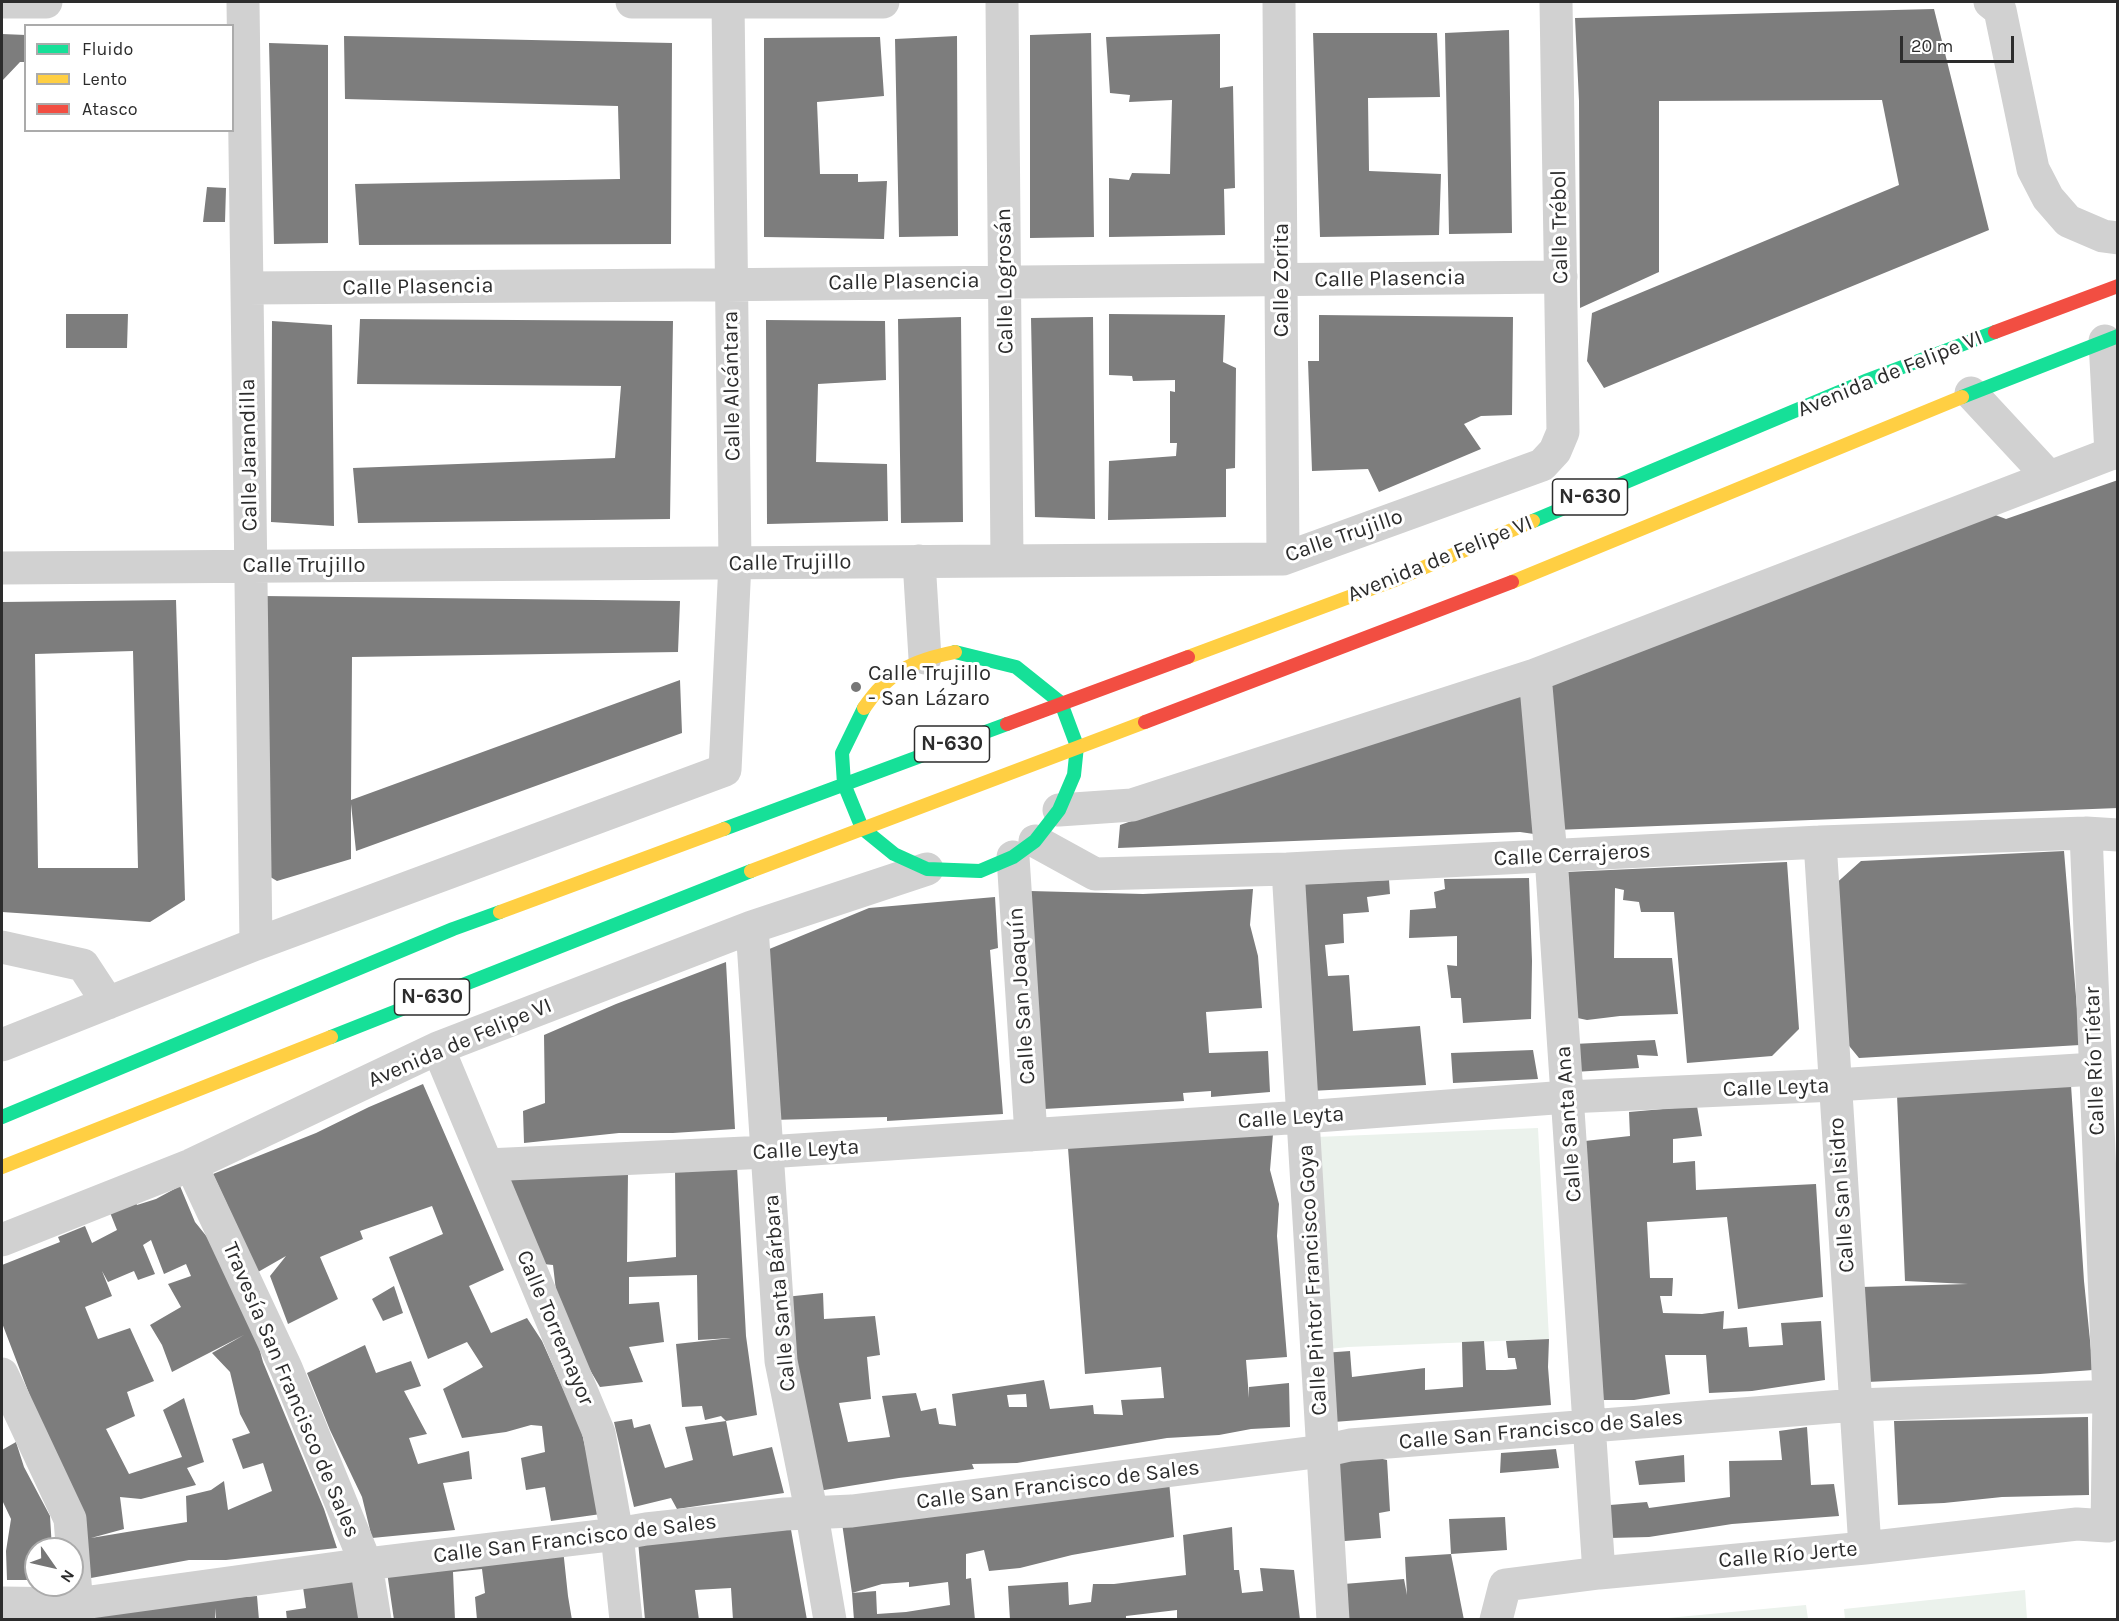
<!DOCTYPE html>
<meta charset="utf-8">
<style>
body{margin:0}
#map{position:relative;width:2119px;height:1621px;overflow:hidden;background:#fff;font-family:Karla,sans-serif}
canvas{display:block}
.frame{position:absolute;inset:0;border:3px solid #2c2c2c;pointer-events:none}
.legend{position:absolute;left:24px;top:24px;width:210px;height:108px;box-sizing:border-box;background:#fff;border:2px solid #ababab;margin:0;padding:8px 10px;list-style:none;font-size:18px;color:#2c2c2c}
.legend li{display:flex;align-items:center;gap:12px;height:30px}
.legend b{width:30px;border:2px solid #ababab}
.north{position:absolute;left:24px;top:1537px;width:60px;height:60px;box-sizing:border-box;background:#fff;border:2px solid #ababab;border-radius:50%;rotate:124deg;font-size:16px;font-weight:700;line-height:24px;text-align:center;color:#2c2c2c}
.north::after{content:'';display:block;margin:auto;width:21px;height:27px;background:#767676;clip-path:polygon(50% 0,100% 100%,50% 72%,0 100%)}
.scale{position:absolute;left:1900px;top:36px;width:114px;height:27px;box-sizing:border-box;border:3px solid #2c2c2c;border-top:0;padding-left:8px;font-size:18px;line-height:21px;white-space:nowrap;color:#2c2c2c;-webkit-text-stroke:4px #fff;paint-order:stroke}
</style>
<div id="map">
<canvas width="2119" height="1621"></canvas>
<div class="frame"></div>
<ul class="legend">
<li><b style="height:8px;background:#16e098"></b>Fluido</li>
<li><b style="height:8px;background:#ffcf43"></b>Lento</li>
<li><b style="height:8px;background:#f24e42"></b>Atasco</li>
</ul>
<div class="north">N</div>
<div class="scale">20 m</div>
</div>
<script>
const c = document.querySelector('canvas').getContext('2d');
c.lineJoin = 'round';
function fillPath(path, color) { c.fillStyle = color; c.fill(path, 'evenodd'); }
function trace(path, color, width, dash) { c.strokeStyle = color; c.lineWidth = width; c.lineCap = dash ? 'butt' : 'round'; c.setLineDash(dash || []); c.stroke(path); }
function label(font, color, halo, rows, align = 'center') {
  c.font = font + ' Karla,sans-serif'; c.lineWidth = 6; c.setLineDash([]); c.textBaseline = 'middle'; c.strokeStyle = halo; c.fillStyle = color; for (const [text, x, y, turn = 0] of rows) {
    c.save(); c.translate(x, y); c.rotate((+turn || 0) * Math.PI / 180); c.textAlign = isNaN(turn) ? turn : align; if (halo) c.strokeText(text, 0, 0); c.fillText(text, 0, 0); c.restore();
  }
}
fillPath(new Path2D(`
 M1538,1128L1549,1339L1348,1347L1329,1349L1316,1137Z
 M2025,1590L2027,1619H1845L1844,1609Z
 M1806,1605L1808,1619H1657Z`), '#ebf2ec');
fillPath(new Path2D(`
 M1934,9L1989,230L1604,388L1587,361L1592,313L1899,185L1882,100L1659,101V272L1580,308L1579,101L1575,18Z
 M1509,30L1512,233L1449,234L1445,33Z
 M1091,33L1094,237L1030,238V35Z
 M1313,33H1437L1440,97L1368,98L1369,171L1441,174L1439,235L1320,237Z
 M2,34L26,35V62H20L2,81Z
 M1220,34V88L1233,86L1235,188L1224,189L1225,235L1109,237V178L1129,180L1132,173L1170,174L1172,100L1129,102L1130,95L1110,93L1106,37Z
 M344,36L672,43L671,244L359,245L355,184L620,179L618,106L345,99Z
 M957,36L958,236L899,237L895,39Z
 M880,37L884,96L817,102L820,174H858V182L887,181L884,239L764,237V38Z
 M269,43L328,45V243L274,244Z
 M207,187L226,188L225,222H203Z
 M66,314H128L127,348H66Z
 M1109,314L1225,315L1223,362L1236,368L1235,468L1226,469V517L1108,520L1109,461L1176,456L1177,443H1170V391L1175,392V380L1133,381L1132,376L1109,375Z
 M1319,315L1513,317L1512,415L1481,416L1464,424L1481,449L1379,492L1368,469L1312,471L1308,361H1319Z
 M961,317L963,522L901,523L898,319Z
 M1093,317L1095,519L1035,517L1031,318Z
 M360,319L673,321L670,519L358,523L353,468L615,458L621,386L357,384Z
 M766,320L885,321L886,380L818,384L816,462L887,464L888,521L767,524Z
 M272,321L332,325L334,526L271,522Z
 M2118,480V808L1555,830L1543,677L1990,513L2006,519Z
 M263,596L680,601L678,652L352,657L351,800L680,680L682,733L356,851L351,804V859L277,881L267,875Z
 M176,600L185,900L150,922L2,912V602ZM133,651L138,868H38L35,654Z
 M1508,692L1526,693L1534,834L1520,832L1118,848L1120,825Z
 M2064,851L2080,1045L1859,1058L1841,1036L1823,895L1861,861Z
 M1787,862L1799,1029L1772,1056L1687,1063L1674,912H1641L1639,902L1623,900L1624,890L1615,888L1614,958H1672L1678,1014L1620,1016L1587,1020L1568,1016L1566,872Z
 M1529,878L1532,961L1531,1019L1463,1023L1461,998H1451L1447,965L1457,966V936L1409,938L1410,910L1436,908L1434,892L1445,889L1444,879Z
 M1389,880L1390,894L1367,897L1369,912L1343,914L1344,943L1325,945L1328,976L1349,975L1353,1031L1420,1026L1426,1085L1310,1091L1289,885Z
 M1253,889L1250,925L1258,956L1262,1008L1206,1012L1209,1053L1268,1051L1270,1092L1211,1097V1091L1183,1093L1184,1101L1044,1109L1030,891L1143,894Z
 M995,897L998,948L990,950L1003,1114L887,1121V1117L771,1120L762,952L869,908Z
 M726,962L735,1129L673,1133H619L524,1143L523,1111L545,1103L544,1035L616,1004Z
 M1655,1040L1658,1056L1637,1055L1639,1068L1574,1072V1044Z
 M1533,1050L1538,1079L1453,1083L1451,1053Z
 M423,1084L504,1270L469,1286L491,1333L527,1318L542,1341L581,1429L601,1514L551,1521L545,1487L526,1490L521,1458L545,1452L542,1426L531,1425L506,1432L462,1438L443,1389L483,1367L467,1342L428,1359L389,1257L443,1234L432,1206L360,1231L363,1239L320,1257L338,1299L288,1324L270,1276L286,1256L258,1272L213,1174L316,1133L369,1107Z
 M2071,1085L2084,1281L2093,1370L2040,1374L1867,1382L1861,1287L1968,1284L1905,1281L1897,1095Z
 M1697,1106L1702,1136L1673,1139V1163L1695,1161L1696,1190L1816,1184L1823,1297L1738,1309L1727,1217L1647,1222L1650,1278H1673L1672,1296H1660L1663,1313L1702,1314L1724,1311L1723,1329L1747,1327L1749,1347L1783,1345L1781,1323L1821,1321L1825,1380L1752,1391L1709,1393L1706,1355H1665L1670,1394L1634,1400H1596L1576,1142L1630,1136L1629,1112Z
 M1273,1134L1270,1170L1279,1204L1277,1236L1287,1357L1246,1360L1249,1398V1387L1289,1383L1290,1427L1251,1429L1219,1435L1167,1438L1017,1463L972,1464L974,1469L899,1478L818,1491L785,1297L823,1293L824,1319L875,1316L880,1355L867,1357L871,1399L839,1403L848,1442L890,1437L882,1396L916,1393L921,1411L936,1408L939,1424L956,1426L952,1394L1044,1380L1050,1409L1093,1405L1094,1414L1123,1415L1121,1400L1164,1398L1161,1367L1085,1374L1068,1148ZM1026,1394L1027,1407H1009L1007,1395Z
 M737,1166L746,1336L757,1415L726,1421L721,1416L705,1420L702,1406L682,1407L676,1344L731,1338L698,1340L697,1275L629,1277V1304L659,1302L664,1342L629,1347L643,1382L600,1387L577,1348L556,1291L553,1265L543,1264L507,1180L628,1172L627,1262L676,1257L675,1168Z
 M180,1186L195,1222L228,1263L254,1329L263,1362L324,1509L337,1548L226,1560H189L91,1578L41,1425L2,1323V1265L60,1242L58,1237L85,1226L92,1243L117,1230L109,1210L134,1199L137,1205L156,1199ZM151,1240L164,1274L186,1264L191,1276L168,1284L181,1307L150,1325L162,1345L172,1372L244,1335L212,1353L230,1372L240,1414L250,1433L232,1439L243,1469L263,1463L272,1491L228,1510L224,1481L211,1490L186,1496L187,1522L91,1538L124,1529L120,1497L141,1499L196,1485L187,1468L204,1462L184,1398L163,1410L182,1457L129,1474L106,1429L135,1416L127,1392L154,1381L130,1328L98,1339L85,1307L112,1296L102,1271L108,1282L134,1271L138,1280L155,1274L143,1245Z
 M394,1286L403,1313L383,1321L372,1299Z
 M1549,1339L1548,1367L1551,1405L1321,1423L1323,1353L1350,1351L1352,1377L1425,1368V1390L1463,1387L1462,1342L1484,1341L1486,1370H1505L1517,1369L1515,1358H1508L1506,1341Z
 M365,1345L376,1373L411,1361L421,1386L404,1391L427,1434L409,1438L418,1464L469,1451L472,1479L443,1483L455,1530L372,1538L362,1497L330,1430L307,1373Z
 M2088,1417L2089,1495L2002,1497L1944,1503L1898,1505L1894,1421Z
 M632,1419L634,1428L650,1424L665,1468L693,1460L685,1427L726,1421L733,1456L772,1447L784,1493L677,1509L671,1498L634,1507L614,1422Z
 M1807,1427L1811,1485L1834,1484L1839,1516L1732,1524L1649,1537L1609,1538L1610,1505L1647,1502L1649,1508L1730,1497L1729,1461L1782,1460L1779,1431Z
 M16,1442L24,1467L50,1516L52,1549H36V1580H7L6,1551L11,1519L2,1500V1450Z
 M1556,1449L1559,1468L1500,1473L1501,1453Z
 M1365,1455L1387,1460L1390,1511L1379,1513L1381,1538L1333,1542L1329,1460Z
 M1684,1455L1685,1482L1639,1485L1635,1461Z
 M1169,1481L1174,1537L1072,1555L1020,1568L989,1571L984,1550L966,1554V1579L971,1578L975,1620H854L852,1593L876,1591L877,1614L906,1612L950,1605L948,1582L909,1587V1582L882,1584L852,1593L841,1516Z
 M1505,1517L1507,1550L1451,1554L1449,1519Z
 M790,1524L807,1620H733L731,1588L695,1590L699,1620H645L638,1541Z
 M1232,1527L1234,1570H1239L1242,1593L1263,1591L1260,1568L1294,1570L1300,1620H1177V1610L1126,1616V1620H1010L1008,1586L1068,1582L1069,1605L1091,1602L1093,1584H1114L1186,1575L1183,1535Z
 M563,1549L568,1596L572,1620H477L475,1597L485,1593L482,1569L453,1572L455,1620H394L387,1572Z
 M1451,1554L1464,1620H1348L1344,1584L1404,1579L1407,1595L1405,1557Z
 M356,1581L359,1620H287L286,1611L306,1608L303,1587Z
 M257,1596L259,1620H216L215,1608V1620H94V1608Z`), '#7d7d7d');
trace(new Path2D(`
 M2,2H46
 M243,2L256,944
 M632,2H883
 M1002,2L1007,561
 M1279,2L1283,559
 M1990,2L2000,10L2033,169L2048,198L2068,221L2103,236L2118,238
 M247,288C685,284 1123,284 1561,277
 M2105,341L2111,454
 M1971,393L2049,477
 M919,561L925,658
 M2,568L1283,559L1542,465L1555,451L1563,432L1556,2
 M1535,675L1551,856L1599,1573
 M1059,810L1132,805L1535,675L2118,451
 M2086,833L2109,1397L2107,1526
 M1035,841L1095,874L1288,869L1820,842L2086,833L2118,835
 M1820,842L1865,1548
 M1013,857L1031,1135
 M1288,869L1333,1620
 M752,927L781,1361L812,1515L830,1620
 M2,947L83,965L108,1003
 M2,1045L256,944L725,770L735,563L728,2
 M438,1048L599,1433L617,1534L626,1620
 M191,1165L286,1368L366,1564L375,1620
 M487,1165L767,1152L1303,1117L1567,1097L1835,1085L2095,1069
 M2,1240L191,1165L438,1048L752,927L927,869
 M2,1374L70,1519L78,1620
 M2,1603L76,1604L366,1564L617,1534L646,1529L785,1514L852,1511L1323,1451L1350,1445L1856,1405L2118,1396
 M1496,1620L1505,1585L1599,1573L1865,1548L2077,1524L2107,1526`), '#d1d1d1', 33);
trace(new Path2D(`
 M1962,397L2118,336
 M1533,521L1868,380L1995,332
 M864,708L842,753L844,784L862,828L894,854L927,869L980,871L1013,857L1035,841L1059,810L1074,775L1077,746L1061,703L1016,667L955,652
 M724,829L1007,724
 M331,1037L751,871
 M2,1117L453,929L500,912`), '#16e098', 14);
trace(new Path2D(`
 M1512,582L1962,397
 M1188,657L1392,581L1533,521
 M864,708C888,672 914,660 955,652
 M751,871L1145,722
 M500,912L724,829
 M2,1167L331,1037`), '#ffcf43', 14);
trace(new Path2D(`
 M1995,332L2118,286
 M1145,722L1512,582
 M1007,724L1188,657`), '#f24e42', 14);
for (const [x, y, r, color] of [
 [856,687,6,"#767676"]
]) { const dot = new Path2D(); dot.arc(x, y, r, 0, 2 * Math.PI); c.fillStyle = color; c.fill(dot); trace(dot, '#fff', 2); }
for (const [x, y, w] of [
 [1590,497,75],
 [952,744,75],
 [432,997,75]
]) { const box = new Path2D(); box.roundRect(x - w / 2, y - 18, w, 36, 4.5); c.fillStyle = '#fff'; c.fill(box); trace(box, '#2c2c2c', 1.5); }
label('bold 21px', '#2c2c2c', null, [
 ["N-630",1590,497],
 ["N-630",952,744],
 ["N-630",432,997]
]);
label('22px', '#2c2c2c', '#fff', [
 ["Calle Trébol",1560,227,-91],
 ["Calle Plasencia",1390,279,-1],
 ["Calle Zorita",1282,280,-90],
 ["Calle Logrosán",1005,281,-91],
 ["Calle Plasencia",904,282,-1],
 ["Calle Plasencia",418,287,-1],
 ["Avenida de Felipe VI",1890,374,-22],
 ["Calle Alcántara",732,386,-91],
 ["Calle Jarandilla",249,455,-91],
 ["Calle Trujillo",1344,536,-19],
 ["Avenida de Felipe VI",1440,559,-22],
 ["Calle Trujillo",790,563,-1],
 ["Calle Trujillo",304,566],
 ["Calle Cerrajeros",1572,855,-3],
 ["Calle San Joaquín",1022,996,-94],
 ["Avenida de Felipe VI",460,1043,-23],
 ["Calle Río Tiétar",2095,1061,-92],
 ["Calle Leyta",1776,1088,-2],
 ["Calle Leyta",1291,1118,-4],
 ["Calle Santa Ana",1569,1124,-94],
 ["Calle Leyta",806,1150,-3],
 ["Calle San Isidro",1842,1195,-94],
 ["Calle Pintor Francisco Goya",1313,1280,-93],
 ["Calle Santa Bárbara",780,1293,-95],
 ["Calle Torremayor",555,1328,67],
 ["Travesía San Francisco de Sales",291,1390,67],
 ["Calle San Francisco de Sales",1541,1430,-5],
 ["Calle San Francisco de Sales",1058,1485,-7],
 ["Calle San Francisco de Sales",575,1539,-7],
 ["Calle Río Jerte",1788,1555,-5]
]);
label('22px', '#2c2c2c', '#fff', [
 ["Calle Trujillo",868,674],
 ["- San Lázaro",868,699]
], 'left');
</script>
